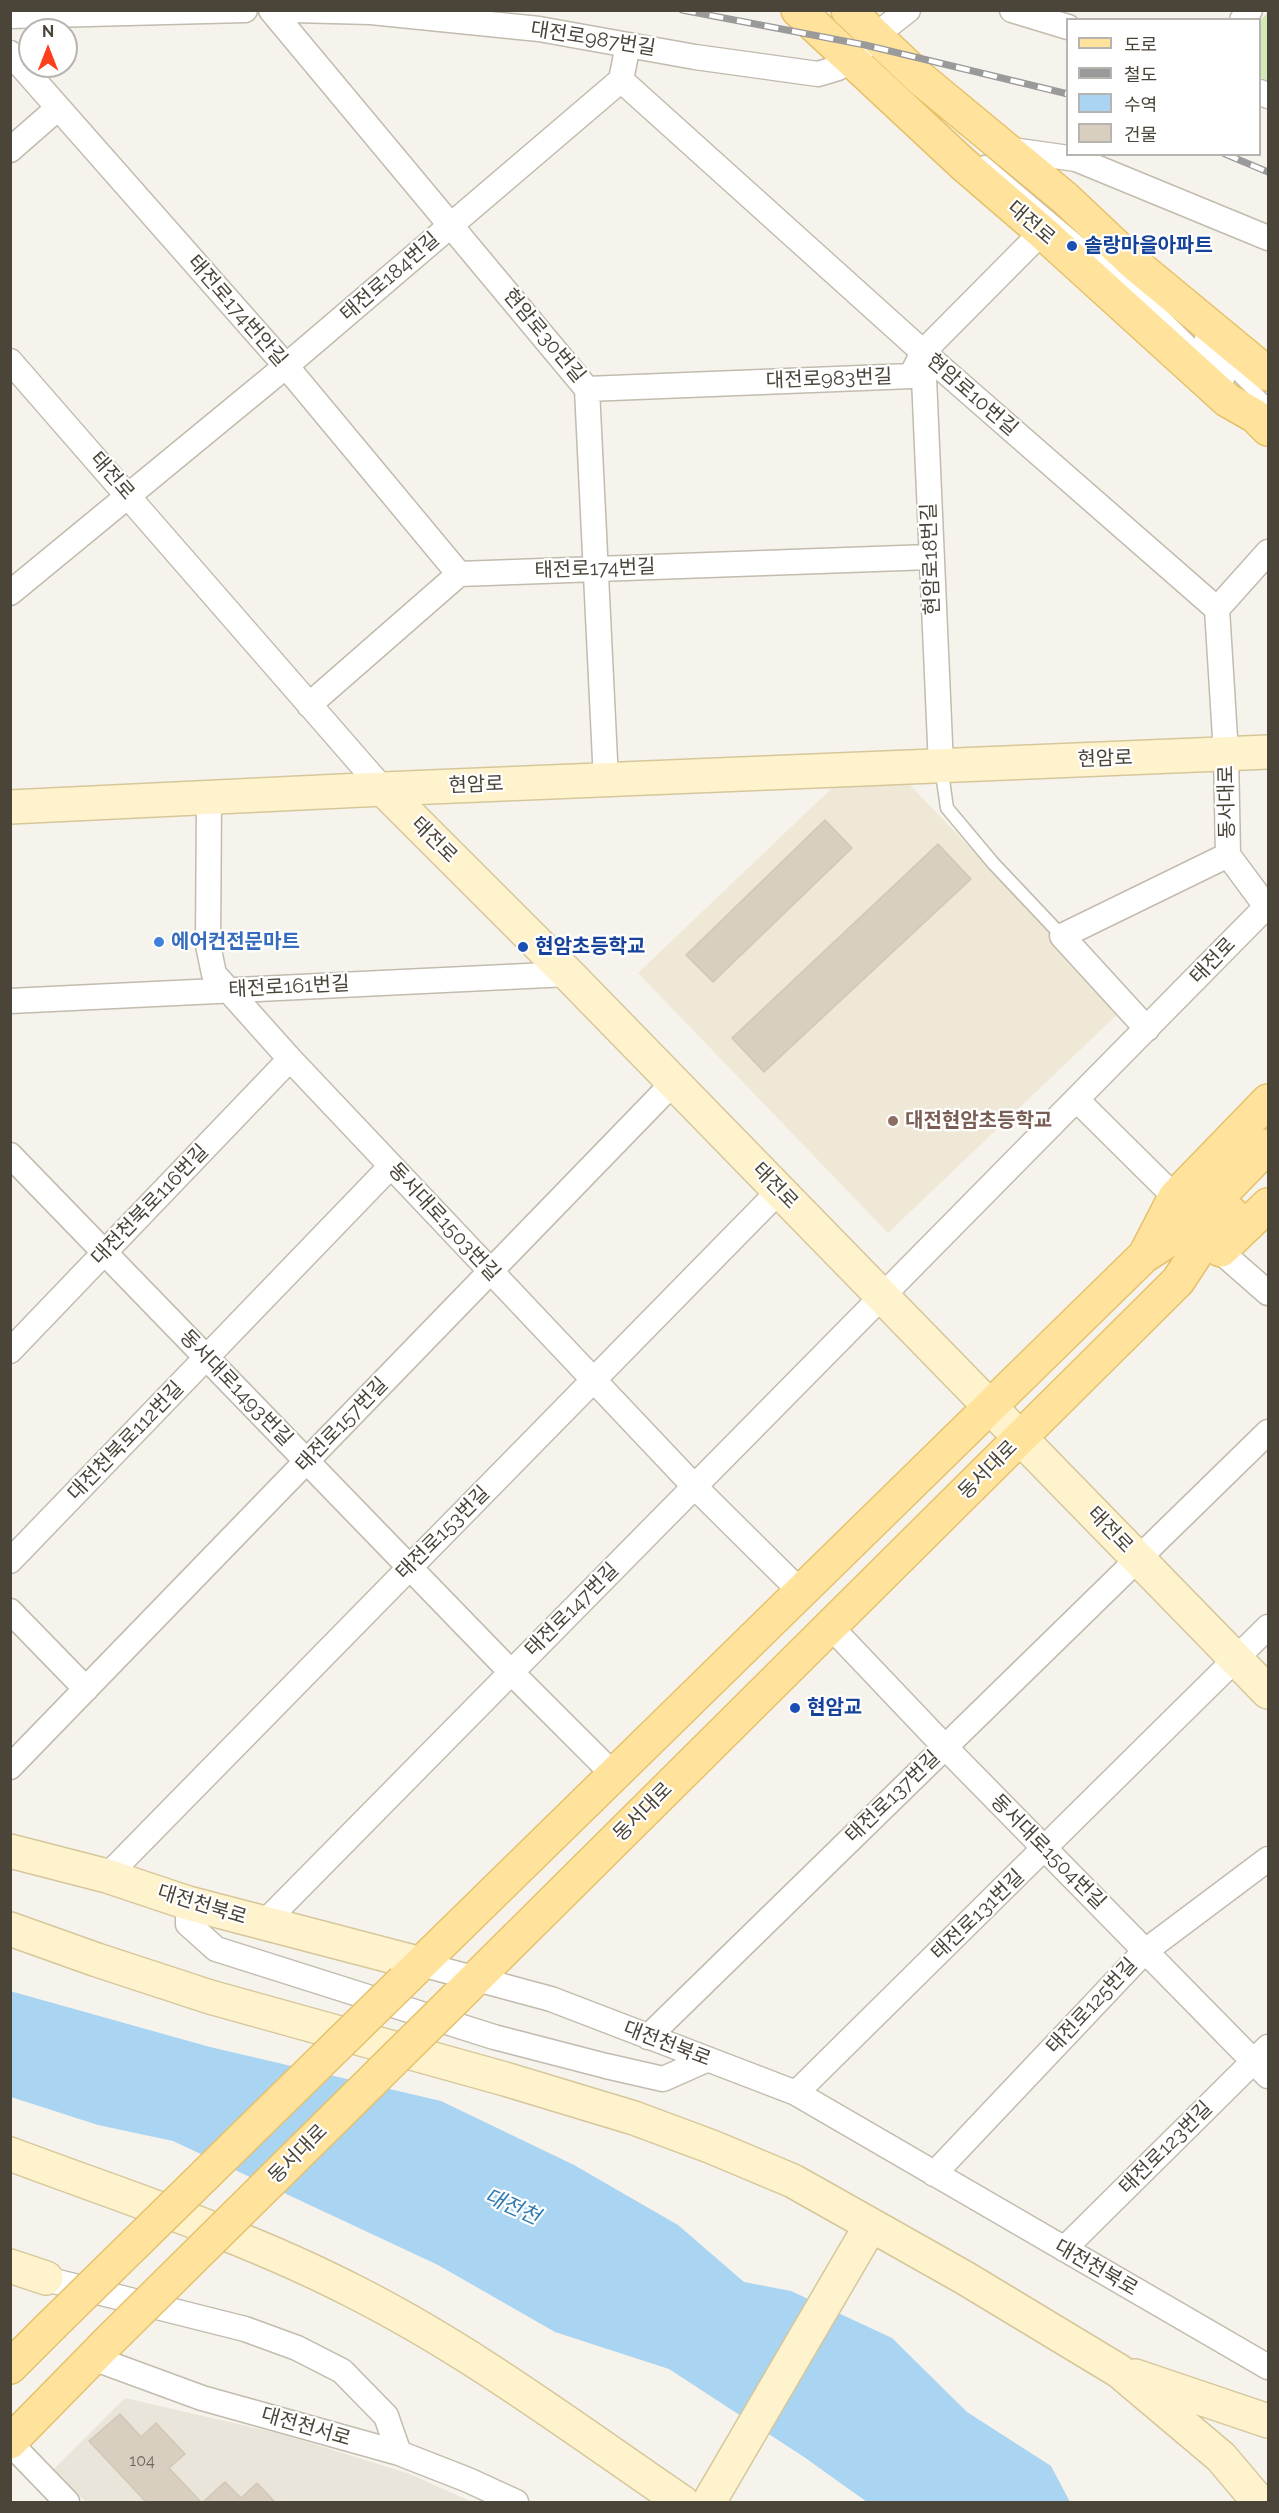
<!DOCTYPE html>
<meta charset="utf-8">
<style>
body{margin:0}
#map{position:relative;width:1279px;height:2513px;overflow:hidden;background:#f6f3ec;font-family:Raleway,"Noto Sans KR",sans-serif}
canvas{display:block}
.frame{position:absolute;inset:0;border:12px solid #4b4439;pointer-events:none}
.legend{position:absolute;left:1066px;top:18px;width:195px;height:138px;box-sizing:border-box;background:#fff;border:2px solid #b7b4b0;margin:0;padding:8px 10px;list-style:none;font-size:18px;color:#4b4439}
.legend li{display:flex;align-items:center;gap:12px;height:30px}
.legend b{width:30px;border:2px solid #b7b4b0}
.north{position:absolute;left:18px;top:18px;width:60px;height:60px;box-sizing:border-box;background:#fff;border:2px solid #b7b4b0;border-radius:50%;rotate:0deg;font-size:16px;font-weight:700;line-height:24px;text-align:center;color:#4b4439}
.north::after{content:'';display:block;margin:auto;width:21px;height:27px;background:#fc3f1d;clip-path:polygon(50% 0,100% 100%,50% 72%,0 100%)}
</style>
<div id="map">
<canvas width="1279" height="2513"></canvas>
<div class="frame"></div>
<ul class="legend">
<li><b style="height:8px;background:#ffe39c"></b>도로</li>
<li><b style="height:8px;background:#9a9a9a"></b>철도</li>
<li><b style="height:16px;background:#a9d4f2"></b>수역</li>
<li><b style="height:16px;background:#d8cfc1"></b>건물</li>
</ul>
<div class="north">N</div>
</div>
<script>
const c = document.querySelector('canvas').getContext('2d');
c.lineJoin = 'round';
function fillPath(path, color) { c.fillStyle = color; c.fill(path, 'evenodd'); }
function trace(path, color, width, dash) { c.strokeStyle = color; c.lineWidth = width; c.lineCap = dash ? 'butt' : 'round'; c.setLineDash(dash || []); c.stroke(path); }
function label(font, color, halo, rows, align = 'center') {
  c.font = font + ' Raleway,"Noto Sans KR",sans-serif'; c.lineWidth = 4.5; c.setLineDash([]); c.textBaseline = 'middle'; c.strokeStyle = halo; c.fillStyle = color; for (const [text, x, y, turn = 0] of rows) {
    c.save(); c.translate(x, y); c.rotate((+turn || 0) * Math.PI / 180); c.textAlign = isNaN(turn) ? turn : align; if (halo) c.strokeText(text, 0, 0); c.fillText(text, 0, 0); c.restore();
  }
}
fillPath(new Path2D(`
 M125,2398L281,2434L410,2474L472,2502H86L53,2470Z`), '#eae5da');
fillPath(new Path2D(`
 M909,784L1124,1008L888,1233L638,973L834,786Z`), '#efe8d6');
fillPath(new Path2D(`
 M1268,12V81L1260,77V21Z`), '#d2eab5');
fillPath(new Path2D(`
 M10,1991L210,2047L441,2101L574,2165L678,2225L744,2282L791,2291L892,2338L967,2412L1051,2466L1070,2502H867L804,2457L669,2369L555,2332L438,2265L173,2141L98,2125L11,2097Z`), '#a9d4f2');
const building = new Path2D(`
 M825,820L852,848L713,982L686,955Z
 M938,844L971,879L764,1072L732,1038Z
 M120,2414L141,2437L156,2423L185,2454L169,2468L201,2502H146L89,2441Z
 M225,2482L241,2498L257,2483L275,2502H203Z`);
fillPath(building, '#d8cfc1');
trace(building, '#d3c7b4', 1.5);
const lane = new Path2D(`
 M984,162L1147,300L1228,380
 M1201,338L1268,405
 M941,766L947,808L993,863L1062,936`);
const street = new Path2D(`
 M271,10L587,389L606,781
 M293,10L371,12L539,29L695,57L818,74L838,68L852,59L875,36L908,10
 M1012,10L1068,27
 M10,16L245,10
 M1242,20L1250,10
 M10,53L286,366L459,574
 M621,80L923,352L1217,609L1226,754L1228,855L1268,909
 M1260,92L1268,96
 M1005,149L1076,159L1268,238
 M10,150L58,108
 M923,355L941,766
 M10,361L383,789
 M587,389L911,376L923,352L1042,232
 M10,593L286,366L621,80L628,45
 M1217,609L1268,552
 M309,705L459,574L930,557
 M209,798L208,945L214,974L290,1059L694,1486L801,1592
 M10,1001L568,974
 M1147,1029L1062,936L1228,855
 M1077,1100L1175,1197
 M10,1155L511,1672L614,1775
 M1220,1251L1268,1293
 M10,1351L290,1059
 M10,1561L391,1166
 M10,1611L86,1689
 M830,1626L945,1747L1268,2076
 M10,1767L674,1082
 M107,1876L779,1191
 M188,1903V1924L216,1949L494,2037L606,2066L663,2079L706,2060
 M264,1923L1266,907
 M421,1964L551,1999L796,2093L1268,2367
 M648,2037L1268,1432
 M796,2093L1268,1627
 M934,2174L1144,1952L1268,1859
 M1064,2249L1268,2047
 M30,2275L245,2329L297,2348L342,2371L386,2416L399,2453
 M93,2358L202,2398L399,2453L468,2480L516,2502
 M10,2443L67,2502`);
const secondary = new Path2D(`
 M383,789L568,974L1268,1692
 M10,807L383,789L1268,752
 M10,1851L107,1876L188,1903L421,1964
 M10,1929L97,1960L210,1997L505,2079L634,2118L712,2147L793,2181L965,2278L1119,2371L1221,2457L1259,2502
 M10,2154C125,2197 244,2235 353,2291C470,2350 575,2429 682,2502
 M10,2266L46,2278
 M1135,2376L1268,2421
 M709,2502L871,2225`);
const primary = new Path2D(`
 M798,10L963,164L1042,232L1227,400L1255,416L1268,429
 M848,10L920,78L1065,198L1135,264L1268,374
 M1221,1250L1268,1205
 M1145,1255L1175,1197L1268,1101
 M403,1981L1144,1256L1189,1227L1268,1146
 M455,1999L1178,1281L1207,1237L1231,1213
 M10,2367L51,2326
 M10,2442L108,2342`);
trace(lane, '#c2bbae', 15);
trace(street, '#c2bbae', 27);
trace(secondary, '#d6c79b', 36);
trace(primary, '#e6c16a', 36);
trace(lane, '#fff', 12);
trace(street, '#fff', 24);
trace(secondary, '#fff3cd', 33);
trace(primary, '#ffe39c', 33);
const rail = new Path2D(`
 M682,10L865,45L1068,94
 M1225,154L1268,172`);
trace(rail, '#9a9a9a', 7);
trace(rail, '#fff', 4.5, [14]);
const primaryBridge = new Path2D(`
 M51,2326L403,1981
 M108,2342L455,1999`);
trace(primaryBridge, '#e6c16a', 36, []);
trace(primaryBridge, '#ffe39c', 33);
for (const [x, y, r, color] of [
 [1072,246,6,"#1a4fb4"],
 [159,942,6,"#3f7fe0"],
 [523,947,6,"#1a4fb4"],
 [893,1121,6,"#8d6e63"],
 [795,1708,6,"#1a4fb4"]
]) { const dot = new Path2D(); dot.arc(x, y, r, 0, 2 * Math.PI); c.fillStyle = color; c.fill(dot); trace(dot, '#fff', 2); }
label('16px', '#6e675b', null, [
 ["104",142,2461]
]);
label('20px', '#4b4439', '#fff', [
 ["대전로987번길",593,39,9],
 ["대전로",1031,223,41],
 ["태전로184번길",390,277,-41],
 ["태전로174번안길",237,311,49],
 ["현암로30번길",544,336,50],
 ["대전로983번길",829,379,-2],
 ["현암로10번길",972,395,41],
 ["태전로",112,476,49],
 ["현암로18번길",931,559,-92],
 ["태전로174번길",595,569,-2],
 ["현암로",1105,759,-2],
 ["현암로",476,785,-2],
 ["동서대로",1227,802,-91],
 ["태전로",434,840,45],
 ["태전로",1213,961,-46],
 ["태전로161번길",289,987,-3],
 ["태전로",775,1186,46],
 ["대전천북로116번길",150,1205,-46],
 ["동서대로1503번길",444,1222,47],
 ["동서대로1493번길",236,1388,46],
 ["태전로157번길",342,1425,-46],
 ["대전천북로112번길",126,1441,-46],
 ["동서대로",988,1470,-45],
 ["태전로",1110,1530,46],
 ["태전로153번길",443,1533,-45],
 ["태전로147번길",572,1610,-45],
 ["태전로137번길",893,1797,-44],
 ["동서대로",643,1812,-45],
 ["동서대로1504번길",1048,1852,45],
 ["대전천북로",202,1905,17],
 ["태전로131번길",978,1915,-44],
 ["태전로125번길",1092,2006,-47],
 ["대전천북로",667,2044,21],
 ["태전로123번길",1166,2148,-45],
 ["동서대로",298,2154,-45],
 ["대전천북로",1096,2268,30],
 ["대전천서로",306,2427,16]
]);
label('bold 20px', '#164399', '#fff', [
 ["솔랑마을아파트",1084,246],
 ["현암초등학교",535,947],
 ["현암교",807,1708]
], 'left');
label('bold 20px', '#366cbe', '#fff', [
 ["에어컨전문마트",171,942]
], 'left');
label('bold 20px', '#785e54', '#fff', [
 ["대전현암초등학교",905,1121]
], 'left');
label('italic 21px', '#2e7ab2', '#fff', [
 ["대전천",512,2207,24]
]);
</script>
